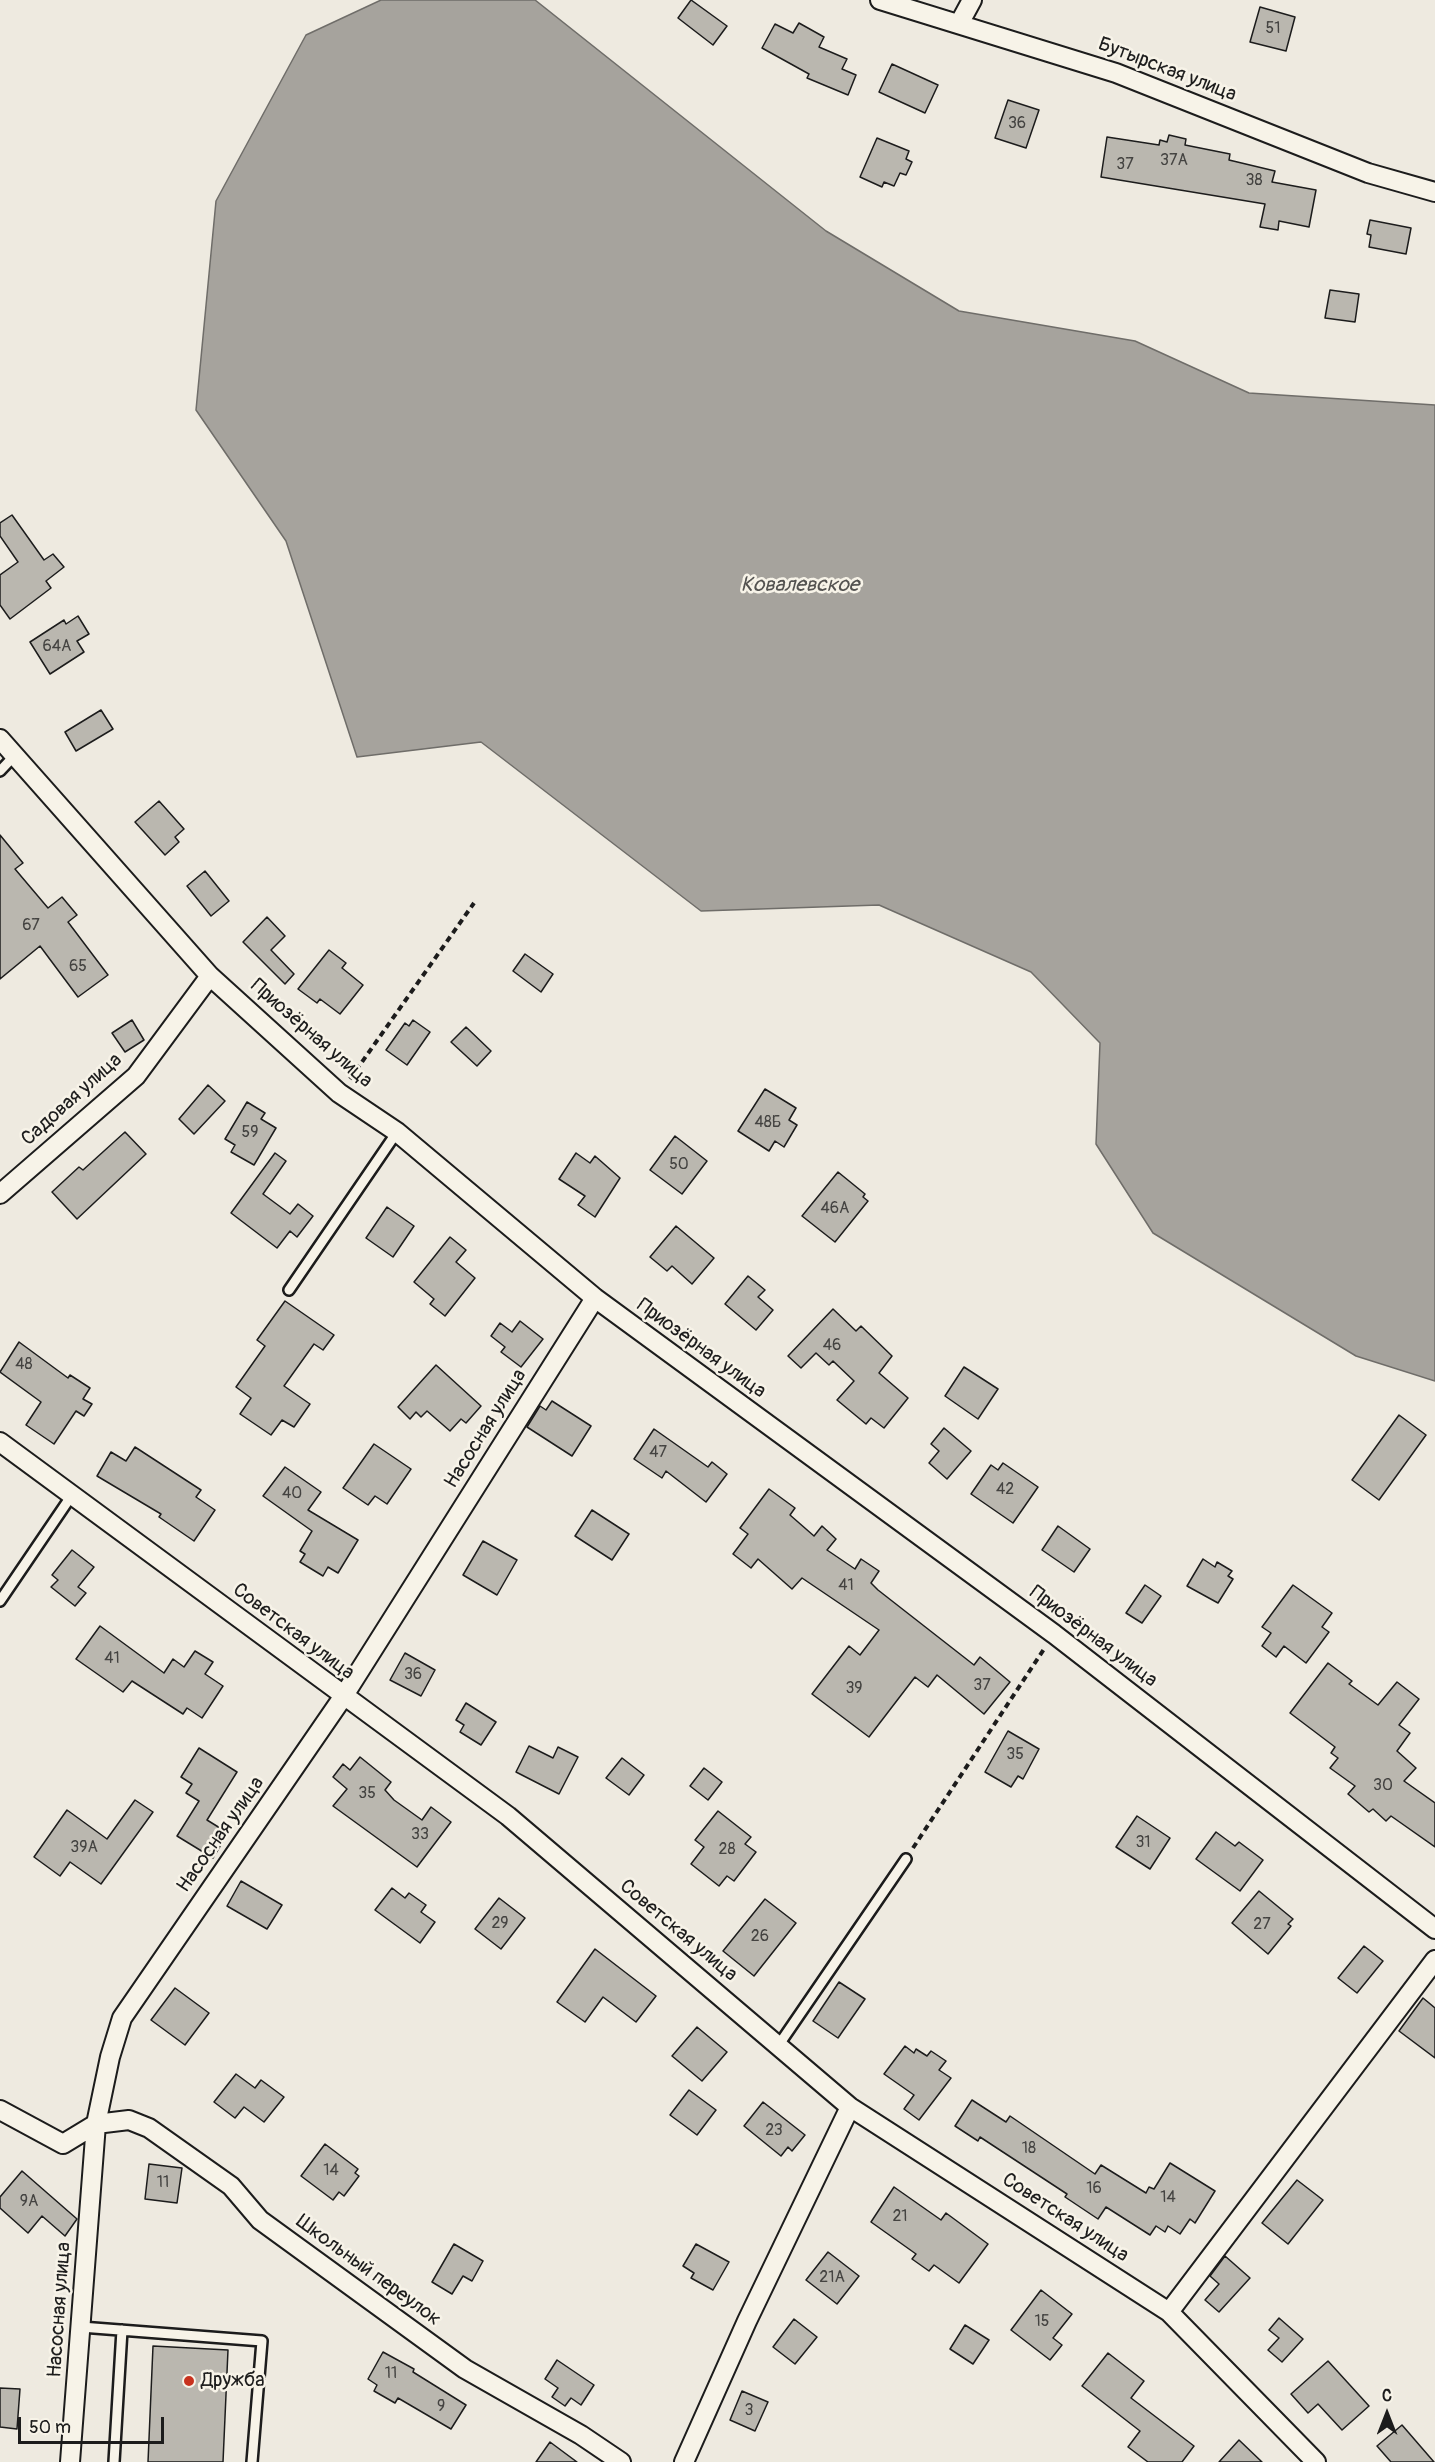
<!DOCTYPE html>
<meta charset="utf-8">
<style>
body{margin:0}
#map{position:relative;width:1435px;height:2462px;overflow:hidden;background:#eeeae0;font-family:Pangolin,sans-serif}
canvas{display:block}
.north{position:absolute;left:1357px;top:2384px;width:60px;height:60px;-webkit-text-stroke:4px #f7f3e8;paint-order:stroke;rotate:0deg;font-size:16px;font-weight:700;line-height:24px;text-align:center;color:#1c1c1c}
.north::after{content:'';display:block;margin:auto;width:21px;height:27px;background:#1c1c1c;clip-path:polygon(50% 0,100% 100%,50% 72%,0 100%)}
.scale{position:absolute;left:18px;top:2417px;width:146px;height:27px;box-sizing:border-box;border:3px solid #1c1c1c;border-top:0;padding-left:8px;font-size:18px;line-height:21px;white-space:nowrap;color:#1c1c1c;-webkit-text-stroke:4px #f7f3e8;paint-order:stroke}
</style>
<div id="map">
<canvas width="1435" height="2462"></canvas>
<div class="north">С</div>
<div class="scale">50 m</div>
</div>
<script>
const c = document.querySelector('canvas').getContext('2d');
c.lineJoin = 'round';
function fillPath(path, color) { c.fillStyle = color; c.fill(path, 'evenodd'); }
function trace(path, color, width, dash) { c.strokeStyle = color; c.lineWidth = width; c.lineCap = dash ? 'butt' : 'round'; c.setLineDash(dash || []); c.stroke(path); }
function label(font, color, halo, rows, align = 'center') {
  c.font = font + ' Pangolin,sans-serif'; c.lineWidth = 5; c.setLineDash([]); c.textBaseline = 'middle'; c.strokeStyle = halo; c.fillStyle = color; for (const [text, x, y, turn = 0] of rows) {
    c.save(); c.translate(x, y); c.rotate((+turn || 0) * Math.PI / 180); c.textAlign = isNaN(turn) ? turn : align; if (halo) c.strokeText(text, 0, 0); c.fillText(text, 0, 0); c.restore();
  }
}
const water = new Path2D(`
 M381,0H535L826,231L959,311L1135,341L1249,393L1435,405V1381L1356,1356L1153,1233L1096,1144L1100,1043L1031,972L879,905L701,911L481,742L357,757L286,541L196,410L216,201L306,35Z`);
fillPath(water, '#a6a39d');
trace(water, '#6f6d69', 1.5);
const building = new Path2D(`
 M691,0L727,26L713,45L678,18Z
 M1260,7L1295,17L1286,51L1250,42Z
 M799,23L824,37L819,47L847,59L842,69L856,75L848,95L807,78L809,74L762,48L775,24L793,33Z
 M892,64L938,85L925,113L879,92Z
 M1008,100L1039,110L1026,148L995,138Z
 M1169,135L1186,139L1185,145L1230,154L1229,160L1275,171L1272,182L1316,190L1309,227L1279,221L1278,230L1260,227L1265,204L1101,177L1107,137L1159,145L1160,140L1167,142Z
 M877,138L909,151L906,159L912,162L906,175L900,173L894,186L884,182L882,187L860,177Z
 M1370,220L1411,228L1406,254L1369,247L1371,235L1367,234Z
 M1330,290L1359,294L1355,322L1325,318Z
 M12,515L44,560L53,554L64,567L46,581L51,588L10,619L0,605V575L18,562L0,536V523Z
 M78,616L89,634L77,641L84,652L50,674L30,642L64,620L66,624Z
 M101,710L113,729L76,751L65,732Z
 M159,801L184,829L175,837L179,842L165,855L135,822Z
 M0,835L23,863L15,869L48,908L62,897L77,915L68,922L108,975L78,997L40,946L0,979Z
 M205,871L229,901L211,916L187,886Z
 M267,917L285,936L271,950L294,974L285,984L243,942Z
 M329,950L346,963L342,968L363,985L340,1014L320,999L317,1003L298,989Z
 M525,954L553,974L541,992L513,971Z
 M132,1020L144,1040L125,1052L112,1033Z
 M413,1020L430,1032L407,1065L386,1050L405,1023L409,1026Z
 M466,1027L491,1051L477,1066L451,1042Z
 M208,1085L225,1101L194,1134L179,1119Z
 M765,1089L796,1108L789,1120L797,1125L784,1147L775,1141L769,1151L738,1131Z
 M247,1102L265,1113L261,1119L276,1128L254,1165L231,1152L235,1145L225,1139Z
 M125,1132L146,1154L77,1219L52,1192L79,1167L83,1170Z
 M675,1136L707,1161L682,1194L650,1170Z
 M275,1153L286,1161L263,1194L290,1214L298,1204L313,1216L297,1237L290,1231L277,1248L231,1213Z
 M576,1153L590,1163L595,1156L620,1178L595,1217L578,1205L585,1196L559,1179Z
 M838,1172L865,1194L863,1197L868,1201L835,1242L802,1216Z
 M387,1207L414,1226L393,1257L366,1238Z
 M676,1226L714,1258L692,1284L672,1266L667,1271L650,1257Z
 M450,1237L466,1250L456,1262L475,1278L445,1316L430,1304L434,1299L414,1282Z
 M748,1276L765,1290L758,1297L773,1310L756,1330L725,1304Z
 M285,1301L334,1335L323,1350L314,1344L284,1386L310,1404L294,1427L282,1420L271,1435L240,1414L251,1398L236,1387L265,1346L257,1340Z
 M833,1309L856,1331L861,1326L892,1356L879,1373L908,1398L884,1428L871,1418L866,1424L837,1400L854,1381L833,1361L829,1365L816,1353L801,1368L788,1356Z
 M520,1321L543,1339L521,1367L501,1352L505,1347L491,1336L500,1323L512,1332Z
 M19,1342L68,1378L70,1375L90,1388L83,1399L92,1404L84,1416L76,1411L54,1444L26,1425L41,1402L0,1372Z
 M436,1365L481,1406L466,1423L461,1419L450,1431L427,1411L421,1417L416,1412L410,1419L398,1407Z
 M964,1367L998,1389L978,1419L945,1396Z
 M552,1401L591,1426L572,1456L527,1427L540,1406L546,1410Z
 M1399,1415L1426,1435L1379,1500L1352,1480Z
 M944,1428L971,1451L947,1479L929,1463L939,1451L931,1444Z
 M654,1429L708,1467L712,1462L727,1474L706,1502L666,1471L662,1478L634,1459Z
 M374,1444L411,1469L387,1504L375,1496L368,1505L343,1488Z
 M135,1447L201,1490L196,1497L215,1510L194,1541L159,1517L161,1514L97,1476L111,1452L126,1461Z
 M1003,1463L1038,1487L1013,1523L971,1494L991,1465L998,1470Z
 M285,1467L321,1492L308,1510L358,1540L338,1573L328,1567L323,1576L300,1562L305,1554L300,1551L312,1531L263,1496Z
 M769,1489L795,1508L790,1515L814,1536L822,1526L836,1539L827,1550L855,1569L861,1559L879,1571L871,1583L878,1590L974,1665L980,1657L1010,1682L984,1714L937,1675L928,1687L915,1677L869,1737L812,1694L849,1646L860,1655L879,1630L802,1578L792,1589L758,1559L751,1568L733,1554L748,1534L740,1528Z
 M592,1510L629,1534L612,1560L575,1536Z
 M1058,1526L1090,1549L1074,1572L1042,1550Z
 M483,1541L517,1560L497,1595L463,1575Z
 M72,1550L94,1567L78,1587L86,1593L75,1606L51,1587L58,1580L52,1575Z
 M1203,1559L1215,1567L1217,1562L1232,1571L1228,1576L1233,1579L1218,1603L1187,1586Z
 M1145,1585L1161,1596L1142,1623L1126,1613Z
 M1293,1585L1332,1613L1322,1627L1329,1632L1306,1663L1284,1646L1276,1657L1262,1646L1271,1633L1262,1627Z
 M100,1626L164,1673L173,1659L184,1667L195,1651L213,1662L205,1674L223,1686L202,1718L187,1708L183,1714L132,1681L123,1692L76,1659Z
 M405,1653L435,1670L421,1696L390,1680Z
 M1328,1663L1352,1681L1349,1684L1378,1705L1397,1682L1419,1699L1399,1725L1410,1733L1397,1751L1416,1768L1404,1781L1435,1803V1847L1391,1816L1386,1821L1373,1809L1369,1812L1348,1794L1355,1786L1330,1768L1338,1758L1331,1753L1335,1747L1290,1713Z
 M466,1703L496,1722L481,1745L460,1732L464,1725L456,1720Z
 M1008,1731L1039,1749L1023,1779L1018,1776L1011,1787L985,1772Z
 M529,1746L553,1758L558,1747L578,1757L559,1794L516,1772Z
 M199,1748L237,1772L207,1820L228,1833L213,1858L177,1836L199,1801L186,1793L192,1784L181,1777Z
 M360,1757L391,1782L385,1790L394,1800L422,1820L431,1807L451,1822L417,1867L333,1806L347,1789L333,1777L343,1764L350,1770Z
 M622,1758L644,1775L629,1795L606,1778Z
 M704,1768L722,1782L708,1800L690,1786Z
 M135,1800L153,1812L101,1884L70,1862L60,1876L34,1857L67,1810L107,1839Z
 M718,1811L751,1837L745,1844L756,1852L734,1881L727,1876L719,1886L691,1864L704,1847L695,1840Z
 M1137,1816L1170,1838L1150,1869L1116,1847Z
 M1216,1832L1235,1846L1239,1842L1263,1860L1240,1891L1196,1859Z
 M241,1881L282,1905L267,1929L227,1906Z
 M392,1888L405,1898L409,1893L426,1905L421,1912L435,1922L420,1943L375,1910Z
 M1259,1891L1293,1919L1288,1924L1291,1926L1268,1954L1232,1923Z
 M499,1898L525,1918L501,1949L475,1929Z
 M765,1899L796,1923L754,1976L723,1951Z
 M1364,1946L1383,1961L1357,1993L1338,1978Z
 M595,1949L656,1996L636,2022L603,1997L585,2022L557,2002Z
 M839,1982L865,1999L838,2038L813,2021Z
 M175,1988L209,2013L185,2045L151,2020Z
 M1423,1998L1435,2008V2058L1399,2031Z
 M697,2027L727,2052L702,2081L672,2056Z
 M905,2046L914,2053L916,2049L927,2056L931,2051L946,2061L939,2070L951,2078L919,2120L904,2109L914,2095L884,2074Z
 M236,2074L255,2088L261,2080L284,2097L264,2122L244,2107L235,2118L214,2102Z
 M689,2090L716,2110L697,2135L670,2115Z
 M972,2100L1006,2122L1010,2116L1095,2174L1101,2165L1146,2193L1149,2187L1154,2189L1170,2163L1215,2191L1195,2223L1190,2219L1180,2234L1168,2226L1165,2232L1156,2226L1150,2235L1106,2207L1098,2219L1065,2197L1067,2194L980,2137L978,2141L955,2126Z
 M763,2102L805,2135L792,2151L788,2147L781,2156L744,2126Z
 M325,2144L358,2169L355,2173L359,2176L344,2196L339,2192L333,2200L301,2176Z
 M149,2164L182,2168L177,2203L145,2199Z
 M22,2171L77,2219L65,2236L42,2216L28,2233L0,2208V2197Z
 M1297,2180L1323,2200L1288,2244L1262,2223Z
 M894,2187L941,2220L946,2213L988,2244L959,2283L934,2265L929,2271L912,2259L916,2254L871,2222Z
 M454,2244L483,2261L472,2281L463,2276L452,2294L432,2282Z
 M696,2244L729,2262L713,2290L691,2278L694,2273L683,2266Z
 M828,2252L859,2276L837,2304L806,2280Z
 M1225,2256L1250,2278L1219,2312L1205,2300L1219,2284L1210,2276Z
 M1041,2290L1072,2314L1053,2338L1062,2345L1050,2360L1011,2330Z
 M1279,2318L1303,2339L1282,2362L1268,2350L1279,2338L1269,2330Z
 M794,2319L817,2337L795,2364L773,2347Z
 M965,2325L989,2340L973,2364L950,2349Z
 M153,2346L228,2350L223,2462H148Z
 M383,2352L414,2369L413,2372L466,2405L451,2429L398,2398L395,2403L374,2391L377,2385L368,2379Z
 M1108,2353L1144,2381L1131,2398L1194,2446L1182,2462H1148L1128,2447L1140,2431L1082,2386Z
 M557,2360L594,2385L581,2405L571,2398L565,2406L552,2397L558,2388L545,2379Z
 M1328,2361L1369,2406L1342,2430L1318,2404L1308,2413L1291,2394Z
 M0,2388L20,2389L17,2429L0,2427Z
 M742,2391L768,2402L755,2431L730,2420Z
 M1402,2425L1434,2462H1391L1377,2446Z
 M1239,2440L1262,2462H1219Z
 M550,2442L577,2462H536Z`);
fillPath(building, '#bab7af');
trace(building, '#1c1c1c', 1.5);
const lane = new Path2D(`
 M0,771L16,754
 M289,1290L397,1132
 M0,1601L72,1495
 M778,2046L906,1859
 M81,2327L262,2341L252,2462
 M114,2462L122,2330`);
const street = new Path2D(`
 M880,0L1116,73L1368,173L1435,192
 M959,24L972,0
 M0,739L210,976L339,1093L397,1132L595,1298L1054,1634L1435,1929
 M0,1194L136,1076L210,976
 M0,1442L508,1816L850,2107L1169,2312L1316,2462
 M0,2110L63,2144L96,2124L129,2120L149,2128L231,2186L260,2220L465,2369L581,2435L621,2462
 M1169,2312L1435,1960
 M70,2462L96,2124L110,2057L122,2018L343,1697L595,1298
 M684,2462L747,2321L850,2107`);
trace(lane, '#1c1c1c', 14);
trace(street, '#1c1c1c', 22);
trace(new Path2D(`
 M350,1079L474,903
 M913,1848L1044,1649`), '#1c1c1c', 4, [6, 4.5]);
trace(lane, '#f7f3e8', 9);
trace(street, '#f7f3e8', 18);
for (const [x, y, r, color] of [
 [189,2381,6,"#c8321e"]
]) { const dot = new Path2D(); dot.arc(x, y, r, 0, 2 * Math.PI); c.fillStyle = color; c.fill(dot); trace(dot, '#f7f3e8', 2); }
label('16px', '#444341', null, [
 ["51",1273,29],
 ["36",1017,124],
 ["37А",1174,161],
 ["37",1125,165],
 ["38",1254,181],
 ["64А",57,647],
 ["67",31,926],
 ["65",78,967],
 ["48Б",768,1123],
 ["59",250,1133],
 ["50",679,1165],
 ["46А",835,1209],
 ["46",832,1346],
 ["48",24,1365],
 ["47",658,1453],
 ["42",1005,1490],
 ["40",292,1494],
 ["41",846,1586],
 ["41",112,1659],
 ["36",413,1675],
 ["37",982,1686],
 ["39",854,1689],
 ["35",1015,1755],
 ["30",1383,1786],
 ["35",367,1794],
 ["33",420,1835],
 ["31",1143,1843],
 ["39А",84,1848],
 ["28",727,1850],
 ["29",500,1924],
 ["27",1262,1925],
 ["26",760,1937],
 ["23",774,2131],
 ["18",1029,2149],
 ["14",331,2171],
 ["11",163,2183],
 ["16",1094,2189],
 ["14",1168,2198],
 ["9А",29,2202],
 ["21",900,2217],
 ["21А",832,2278],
 ["15",1042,2322],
 ["11",391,2374],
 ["9",441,2407],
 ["3",749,2411]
]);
label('20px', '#1c1c1c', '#f7f3e8', [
 ["Бутырская улица",1167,70,21],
 ["Приозёрная улица",311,1034,41],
 ["Садовая улица",72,1100,-42],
 ["Приозёрная улица",701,1349,36],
 ["Насосная улица",486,1429,-58],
 ["Советская улица",293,1632,37],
 ["Приозёрная улица",1093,1637,37],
 ["Насосная улица",221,1835,-55],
 ["Советская улица",678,1931,40],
 ["Советская улица",1065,2218,33],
 ["Школьный переулок",368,2271,36],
 ["Насосная улица",60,2310,-86]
]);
label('20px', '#1c1c1c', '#f7f3e8', [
 ["Дружба",201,2381]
], 'left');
label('italic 21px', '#535250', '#f7f3e8', [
 ["Ковалевское",800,586]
]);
</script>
